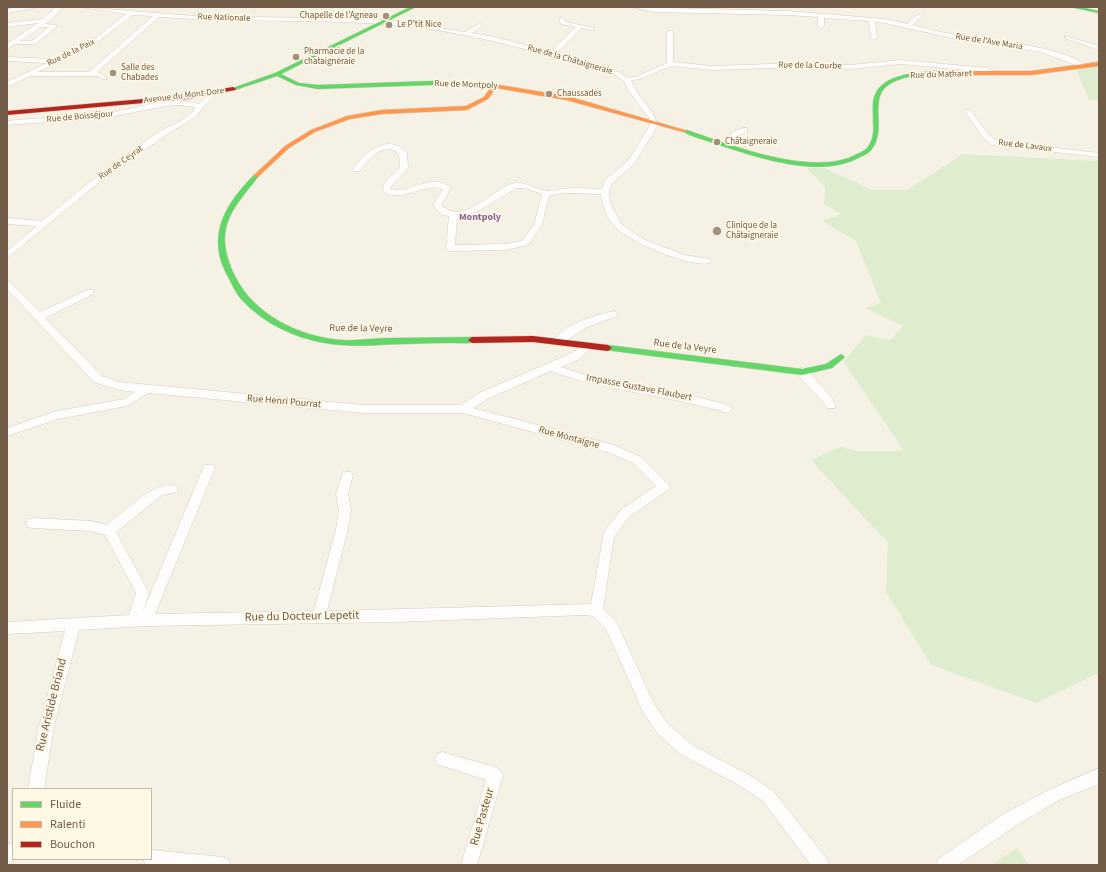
<!DOCTYPE html>
<meta charset="utf-8">
<style>
body{margin:0}
#map{position:relative;width:1106px;height:872px;overflow:hidden;background:#f6f1e5;font-family:"Source Sans 3",sans-serif}
canvas{display:block}
.frame{position:absolute;inset:0;border:8px solid #725b47;pointer-events:none}
.legend{position:absolute;left:12px;top:788px;width:140px;height:72px;box-sizing:border-box;background:#fff8e5;border:1px solid #c7b9a6;margin:0;padding:5px 7px;list-style:none;font-size:12px;color:#725b47}
.legend li{display:flex;align-items:center;gap:8px;height:20px}
.legend b{width:20px;border:1px solid #c7b9a6}
</style>
<div id="map">
<canvas width="1106" height="872"></canvas>
<div class="frame"></div>
<ul class="legend">
<li><b style="height:5px;background:#63d668"></b>Fluide</li>
<li><b style="height:5px;background:#ff974d"></b>Ralenti</li>
<li><b style="height:5px;background:#b3261e"></b>Bouchon</li>
</ul>
</div>
<script>
const c = document.querySelector('canvas').getContext('2d');
c.lineJoin = 'round';
function fillPath(path, color) { c.fillStyle = color; c.fill(path, 'evenodd'); }
function trace(path, color, width, dash) { c.strokeStyle = color; c.lineWidth = width; c.lineCap = dash ? 'butt' : 'round'; c.setLineDash(dash || []); c.stroke(path); }
function label(font, color, halo, rows, align = 'center') {
  c.font = font + ' "Source Sans 3",sans-serif'; c.lineWidth = 3.5; c.setLineDash([]); c.textBaseline = 'middle'; c.strokeStyle = halo; c.fillStyle = color; for (const [text, x, y, turn = 0] of rows) {
    c.save(); c.translate(x, y); c.rotate((+turn || 0) * Math.PI / 180); c.textAlign = isNaN(turn) ? turn : align; if (halo) c.strokeText(text, 0, 0); c.fillText(text, 0, 0); c.restore();
  }
}
fillPath(new Path2D(`
 M1099,66V101L1089,100L1076,69Z
 M963,154L1099,161V675L1096,674L1036,703L931,665L886,592L888,543L811,460L841,447L856,451H904L844,362L865,335L891,340L903,326L865,308L881,303L856,241L822,221L841,214L824,204L825,187L807,168H825L872,190H907Z
 M1017,848L1029,865H991Z`), '#deedd0');
const street = new Path2D(`
 M24,7H39L7,13V9Z
 M56,7H62L54,17L45,24L56,25V27L35,44H15L7,49V44L11,41L38,23L7,27V23L43,19ZM40,27H49L32,41H20Z
 M80,7L195,16L366,19L406,22L465,32L480,23L483,25L482,26L472,33L495,37L550,52L576,27L561,24L559,19L562,17L566,22L595,28L592,30L581,28L556,54L618,72L628,78L638,76L667,63V32L670,30L673,32V62L712,66L802,63L851,65L901,60L987,68L998,74L995,76L986,72L901,64L851,69L802,67L712,70L671,66L642,78L631,81C638,97 653,109 658,125L634,164L612,183L609,192L610,203L621,224L643,239L684,255L710,259V263C689,268 632,242 616,228C608,220 602,205 601,194L565,193L549,196L542,225L528,245L506,250L450,251L446,248L449,216L442,215L433,205L443,189C424,181 399,206 382,190L385,182L400,168L399,154C383,141 370,158 360,171H354L353,169C365,152 388,132 407,153L408,168L392,185L390,189C410,195 433,171 451,188L441,205C464,226 488,192 511,184C524,180 534,189 547,191C553,192 559,189 565,189C577,187 590,189 602,189L605,180L628,161L650,125L649,118L630,93L624,81L614,74C545,55 476,33 405,26C323,18 241,23 159,17L97,72L107,77V79H103L98,76H30L7,87V82L47,63L7,61V57L53,59L95,39L126,14ZM132,15L153,16L89,72H38L99,41ZM516,188H525L542,194L534,225L522,241L506,244L455,245L457,218L478,211Z
 M631,7L788,11L885,19L908,24C912,19 916,14 923,15V17L918,19L913,25C926,29 939,32 952,34C985,40 1062,45 1086,66L1081,67L1041,52L952,38L885,23L875,22L877,38L874,40L871,38L869,21L824,18V26L821,28L818,26V17L788,15L655,12Z
 M1065,36L1099,46V50L1065,38Z
 M211,93L216,94L203,107L197,116L166,135L102,180L7,258V251L37,226L7,224V218L42,221C80,190 119,157 161,131C173,124 189,119 196,107L179,105L166,106L104,118L7,125V121C39,117 73,118 105,114C136,109 167,95 199,104Z
 M966,110H970L989,135L997,141L1099,153V157L992,145L983,138L965,111Z
 M744,128H747V132L740,135L729,147H723V143L734,131Z
 M7,281L10,282L40,312L87,290H93V294L45,318L102,376L119,382L364,405H461L479,393L572,353L587,343L592,346L580,359L561,367C615,387 675,389 731,406L732,409L727,413C669,395 608,392 551,371L487,399L473,408L614,445L641,457L668,484L670,487L668,490L629,517L614,537L603,609L616,621L654,704L668,724L692,745L749,775L773,791L827,859L829,865H811L763,801L739,785L682,755L658,734L644,714L606,629L593,616L585,615L395,622L146,626L79,630L54,726L44,789H28L39,726L65,631L7,634V622L129,615L136,593L105,535L91,531L32,528L28,527L26,523L28,519L32,518L91,521L107,525C123,513 156,479 176,486L178,489L176,492L162,495L116,532L149,593L143,611L203,468L205,465H213L215,468L155,614L314,611L336,529L339,510L336,494L343,472H351L353,475L348,494L351,510L348,529L327,611L591,604L604,532L621,510L656,486L633,463L607,452L463,413H364L148,393L127,406L58,419L7,436V428L57,411L124,399L135,392L119,390L94,382L7,289Z
 M614,311L619,314L617,316L587,327L561,344H555L553,342C565,323 594,316 614,311Z
 M802,368L806,369L828,393L836,405L835,408H827C819,394 805,386 797,372Z
 M442,752L495,767L500,770L503,775L477,865H461L486,780L437,764L435,759L437,754Z
 M1099,768V784L1061,799L1017,825L958,865H936L938,859L1005,813L1051,789Z
 M13,842V859H16L7,865V845Z
 M151,850L222,857L228,859L230,865H148L145,864L143,859H151Z`);
const fast = new Path2D(`
 M410,7H416L281,74L299,83L318,85L430,81L487,83L489,84V86L430,85L318,89L296,85L277,76L235,90L230,89L275,73Z
 M1070,7H1080L1099,11V13Z
 M934,71H970L973,73L970,75C946,74 907,71 887,86C869,100 887,130 872,149C869,153 865,155 860,157C821,180 756,157 716,144C706,140 691,137 682,131L687,130C731,145 814,178 857,154C862,152 866,150 869,145C875,136 873,126 873,116C873,109 872,101 875,95C883,74 915,73 934,71Z
 M254,175L259,176C230,212 213,229 235,276C254,315 300,337 342,340C358,341 374,338 390,338C417,338 445,337 472,337L475,338L476,340L475,342C468,344 461,343 454,343C439,343 424,343 408,344C386,344 364,347 342,345C304,343 265,326 240,298C234,290 230,280 225,271C207,233 227,202 254,175Z
 M608,345L802,369L826,364L841,354L845,357L832,368L802,375L605,350L604,348L605,346Z`);
const slow = new Path2D(`
 M1099,62V66L1031,75H970L967,73L970,71H1031Z
 M487,83L567,96L688,131L683,132L566,100L496,88L488,99L467,110L382,114L350,119L315,132L289,148L258,177L253,176L285,146L311,130L347,116L382,110L466,106L484,97L491,87L485,86V84Z`);
const jam = new Path2D(`
 M233,87L236,89L235,90L189,99L7,115V111L189,95Z
 M533,336L608,345L612,348L608,351L533,342L472,343L468,340L472,337Z`);
trace(street, '#d4ccc1', 1);
trace(fast, '#d6cdc2', 1);
trace(slow, '#d6cdc2', 1);
trace(jam, '#d6cdc2', 1);
fillPath(street, '#fefdfb');
fillPath(fast, '#63d668');
fillPath(slow, '#ff974d');
fillPath(jam, '#b3261e');
for (const [x, y, r, color] of [
 [386,16,4,"#a0907e"],
 [389,25,4,"#a0907e"],
 [296,57,4,"#a0907e"],
 [113,73,4,"#a0907e"],
 [549,94,4,"#a0907e"],
 [717,142,4,"#a0907e"],
 [717,231,5,"#a0907e"]
]) { const dot = new Path2D(); dot.arc(x, y, r, 0, 2 * Math.PI); c.fillStyle = color; c.fill(dot); trace(dot, '#fff8e5', 1.5); }
label('9px', '#725b47', '#fff8e5', [
 ["Chapelle de l'Agneau",378,16,"right"],
 ["Le P'tit Nice",397,25],
 ["Pharmacie de la",304,52],
 ["chataigneraie",304,62],
 ["Salle des",121,68],
 ["Chabades",121,78],
 ["Chaussades",557,94],
 ["Châtaigneraie",725,142],
 ["Clinique de la",726,226],
 ["Châtaigneraie",726,236]
], 'left');
label('9px', '#725b47', '#fff8e5', [
 ["Rue Nationale",224,18,2],
 ["Rue de l'Ave Maria",989,42,9],
 ["Rue de la Paix",71,53,-26],
 ["Rue de la Châtaigneraie",570,60,16],
 ["Rue de la Courbe",810,66,1],
 ["Rue du Matharet",941,75,-2],
 ["Rue de Montpoly",466,85,2],
 ["Avenue du Mont-Dore",184,96,-7],
 ["Rue de Boisséjour",80,117,-5],
 ["Rue de Lavaux",1025,146,7],
 ["Rue de Ceyrat",121,163,-35]
]);
label('bold 10px', '#8a6296', '#fff8e5', [
 ["Montpoly",480,218]
]);
label('10px', '#725b47', '#fff8e5', [
 ["Rue de la Veyre",361,329,1],
 ["Rue de la Veyre",685,347,7],
 ["Impasse Gustave Flaubert",639,388,11],
 ["Rue Henri Pourrat",284,402,5],
 ["Rue Montaigne",569,438,15]
]);
label('12px', '#725b47', '#fff8e5', [
 ["Rue du Docteur Lepetit",302,617,-1],
 ["Rue Aristide Briand",52,705,-76],
 ["Rue Pasteur",483,817,-74]
]);
</script>
